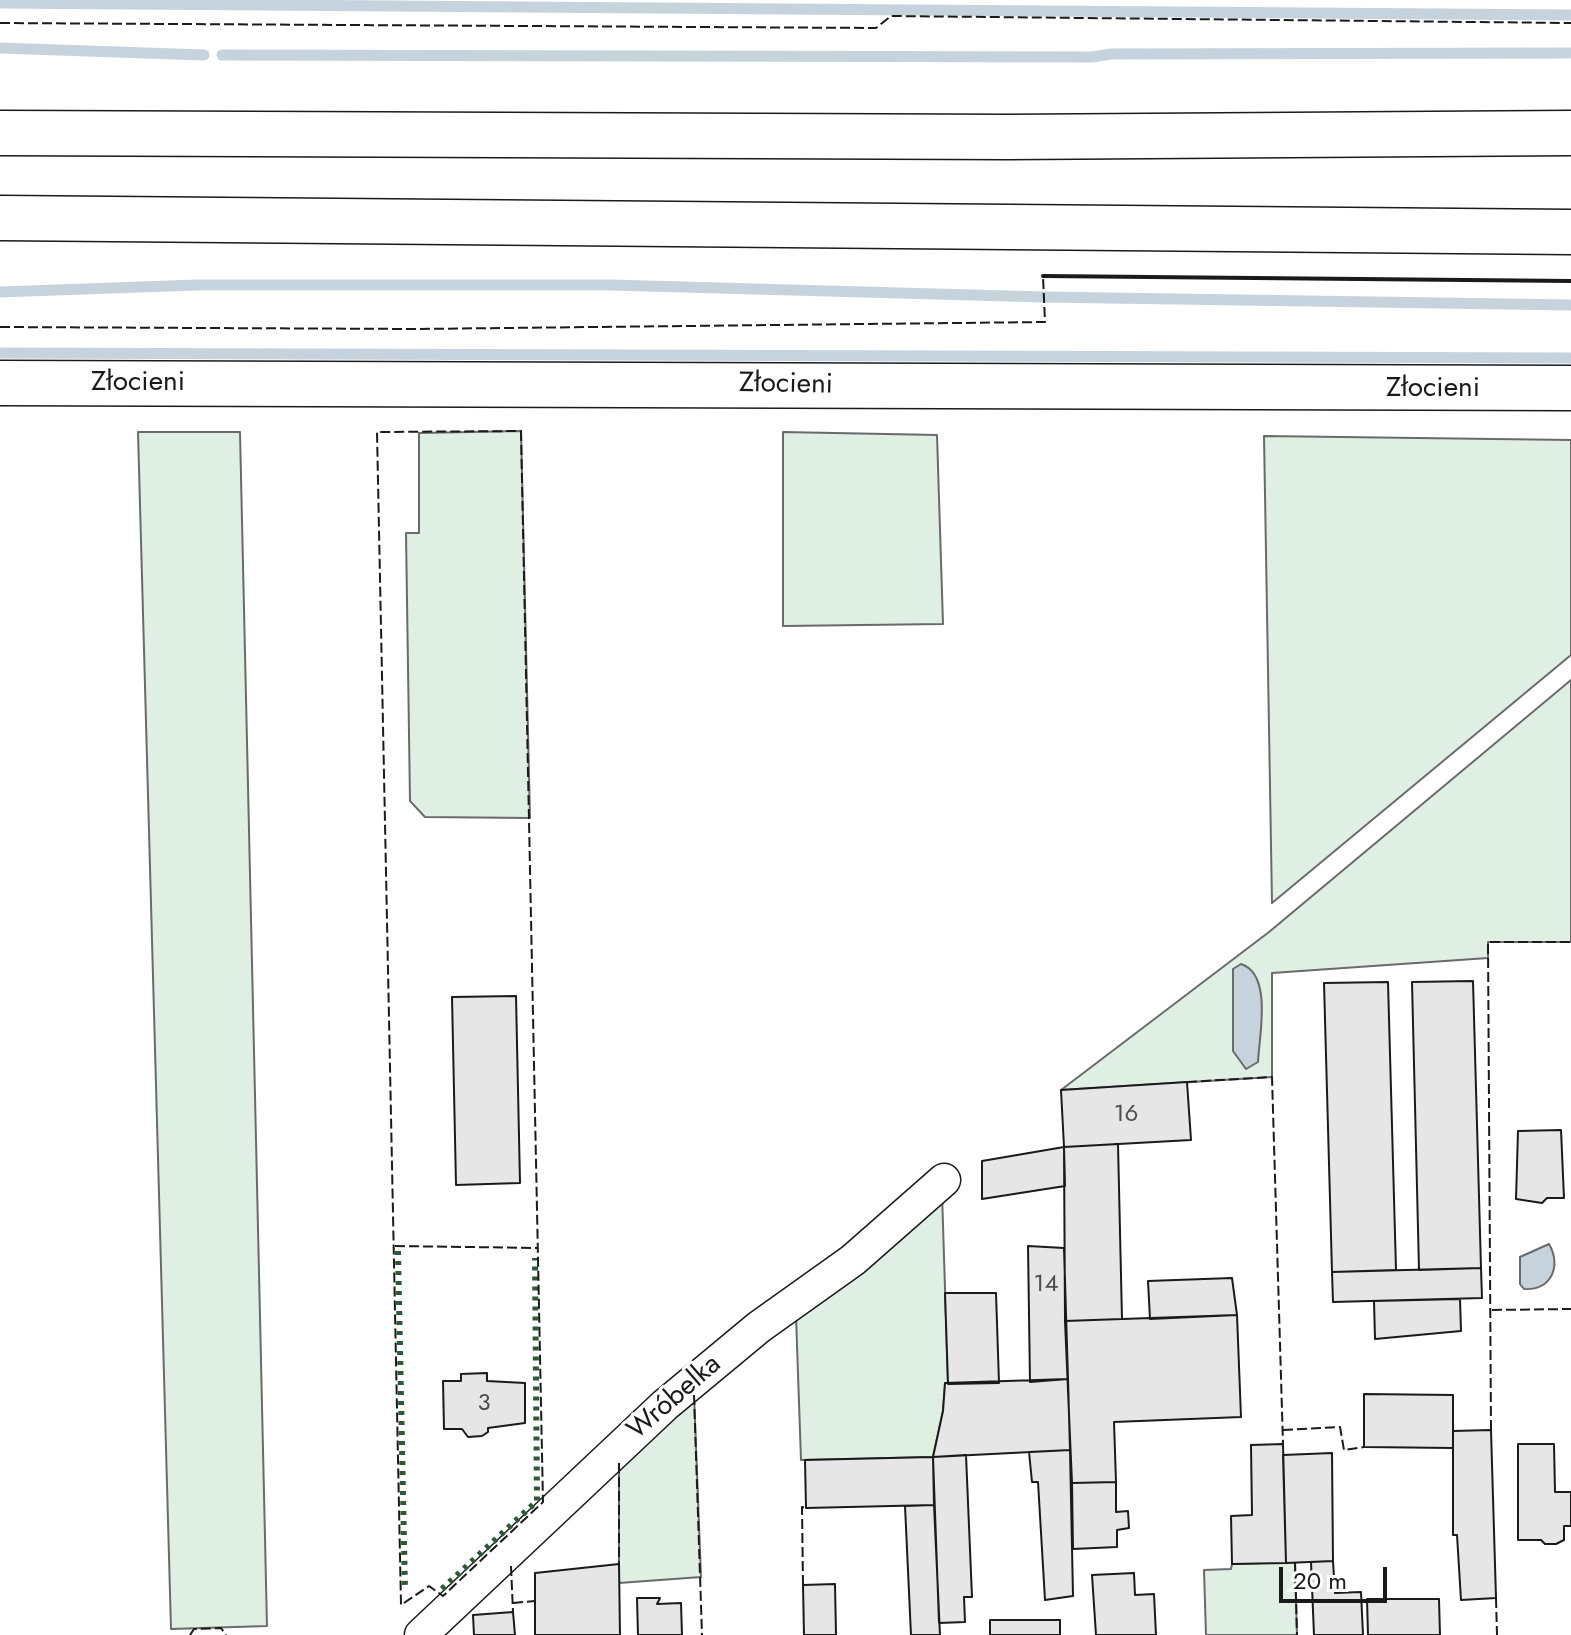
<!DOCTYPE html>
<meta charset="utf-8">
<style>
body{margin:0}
#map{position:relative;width:1571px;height:1635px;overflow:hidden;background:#fff;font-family:Jost,sans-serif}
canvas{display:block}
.scale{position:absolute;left:1279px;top:1567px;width:108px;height:36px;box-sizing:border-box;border:4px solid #1a1a1a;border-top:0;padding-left:10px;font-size:24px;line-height:28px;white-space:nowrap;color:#1a1a1a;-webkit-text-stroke:6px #fff;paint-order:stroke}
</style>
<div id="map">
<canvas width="1571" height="1635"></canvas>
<div class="scale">20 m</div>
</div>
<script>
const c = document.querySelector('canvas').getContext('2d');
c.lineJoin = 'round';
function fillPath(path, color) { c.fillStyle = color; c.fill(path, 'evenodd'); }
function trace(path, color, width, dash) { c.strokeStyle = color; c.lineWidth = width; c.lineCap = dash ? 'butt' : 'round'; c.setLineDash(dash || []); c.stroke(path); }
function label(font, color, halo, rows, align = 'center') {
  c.font = font + ' Jost,sans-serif'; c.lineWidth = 6; c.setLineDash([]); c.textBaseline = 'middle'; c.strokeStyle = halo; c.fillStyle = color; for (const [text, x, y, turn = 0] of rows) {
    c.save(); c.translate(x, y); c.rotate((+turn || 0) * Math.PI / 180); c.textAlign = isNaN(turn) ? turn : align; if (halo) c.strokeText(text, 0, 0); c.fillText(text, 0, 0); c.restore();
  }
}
const green = new Path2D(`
 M521,431L530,818L425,817L410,801L406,533H419V433Z
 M138,432H240L267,1626L171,1629Z
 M783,432L937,435L943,624L783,626Z
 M1264,436L1571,440V655L1272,903Z
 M1571,680V942H1488V958L1272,973V1077L1061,1090L1269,932Z
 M942,1193L948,1384H945L943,1411L933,1457L801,1460L796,1316Z
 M694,1394L701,1577L619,1583V1462Z
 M1295,1562L1297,1635H1206L1204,1570L1231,1569L1232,1564Z`);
fillPath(green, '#e0efe3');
trace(green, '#6a6a6a', 2);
const water = new Path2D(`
 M1241,964C1273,974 1259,1037 1258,1062L1246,1069L1233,1051V969Z
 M1549,1244C1562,1266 1551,1291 1524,1289L1520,1284V1257Z`);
fillPath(water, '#c6d2dc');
trace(water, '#6a6a6a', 2);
trace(new Path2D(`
 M0,3L1571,15
 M0,48L204,55
 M222,55L1092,57L1111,54L1571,53
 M0,292L197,285H611L1044,297L1571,305
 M0,353L1571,358`), '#c6d2dc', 11);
const building = new Path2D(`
 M1473,981L1481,1268L1419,1270L1412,982Z
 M1388,982L1396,1270L1332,1272L1324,983Z
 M516,996L520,1183L456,1185L452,997Z
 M1187,1082L1191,1140L1064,1147L1061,1090Z
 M1561,1130L1564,1198H1547L1542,1203L1516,1199L1518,1131Z
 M1118,1144L1122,1319L1065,1321L1064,1147Z
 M1064,1147L1065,1186L982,1199V1161Z
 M1028,1246L1064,1248L1068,1379L1030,1382Z
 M1481,1268L1482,1298L1333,1302L1332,1272Z
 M1232,1278L1237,1315L1150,1319L1148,1281Z
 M945,1293H996L999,1383L948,1384Z
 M1460,1299L1461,1331L1375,1339L1374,1301Z
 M1237,1315L1241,1417L1114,1422L1116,1482L1072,1483L1065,1321Z
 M487,1373V1381L525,1383V1423L488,1428V1432L482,1436L468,1437L462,1429H444L443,1381H461V1374Z
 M1068,1379L1070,1450L933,1457L943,1411L945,1383Z
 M1364,1394L1453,1395V1448L1364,1447Z
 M1491,1430L1496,1598L1461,1600L1457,1535H1453V1431Z
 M1283,1444L1286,1563L1232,1564L1231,1516L1252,1515L1251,1445Z
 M1518,1444H1554L1555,1492H1571V1526H1564V1540L1556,1544H1545L1541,1540H1518Z
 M1070,1450L1073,1596L1045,1600L1038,1482H1032L1029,1452Z
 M1332,1453L1333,1561L1286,1563L1283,1455Z
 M966,1455L972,1597H964L965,1622L939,1623L933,1457Z
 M933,1457L934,1505L806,1508L805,1460Z
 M1116,1482V1512L1128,1511L1129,1528L1117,1530V1547L1073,1549L1072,1483Z
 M934,1505L940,1635H911L905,1506Z
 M1333,1561L1335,1593L1361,1592L1363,1635H1314L1311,1562Z
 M619,1564L620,1635H535V1573Z
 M1134,1573L1135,1595L1154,1594L1156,1635H1096L1092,1575Z
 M835,1584L836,1635H804L803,1585Z
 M637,1598H660L657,1604L681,1603L682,1635H638Z
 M1367,1599H1439L1440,1635H1368Z
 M513,1612L515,1635H474L473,1615Z
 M990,1620H1060V1635H990Z`);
fillPath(building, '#e6e6e6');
trace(building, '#1a1a1a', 2);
const street = new Path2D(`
 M421,1635L665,1405L759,1327L853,1260L944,1180`);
const secondary = new Path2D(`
 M0,383L1571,388`);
const highway = new Path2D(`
 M0,133L1008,137L1571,133
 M0,218L1571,232`);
trace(street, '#1a1a1a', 35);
trace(secondary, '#1a1a1a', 47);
trace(highway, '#1a1a1a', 47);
trace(street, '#fff', 32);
trace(secondary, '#fff', 44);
trace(highway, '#fff', 44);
trace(new Path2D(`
 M398,1251L405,1590
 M442,1589L537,1501L535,1258`), '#2b5a34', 6, [4, 6]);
trace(new Path2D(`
 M0,23L876,28L891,16L1571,23
 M0,327L415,329L1045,322L1043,276
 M521,431L543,1502L443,1596L429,1586L401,1605L377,432Z
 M1187,1082L1272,1077L1283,1444
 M395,1246L538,1248
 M1492,1310L1571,1309
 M694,1395L702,1635
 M1283,1430L1340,1427L1344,1450L1364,1447
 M1491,1430L1488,942H1571
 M619,1463V1564
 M1295,1562L1297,1635
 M511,1566L513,1612
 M803,1585L802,1507L806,1508
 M1496,1598L1497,1635
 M513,1603L535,1601
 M190,1635L194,1629L221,1628L226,1635`), '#1a1a1a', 2, [10, 4]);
trace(new Path2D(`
 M1043,276L1571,281`), '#1a1a1a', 4);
label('24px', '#4d4d4d', null, [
 ["16",1126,1115],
 ["14",1046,1285],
 ["3",484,1404]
]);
label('28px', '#1a1a1a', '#fff', [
 ["Złocieni",138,383],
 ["Złocieni",786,385,1],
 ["Złocieni",1433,389],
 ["Wróbelka",675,1398,-41]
]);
</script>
